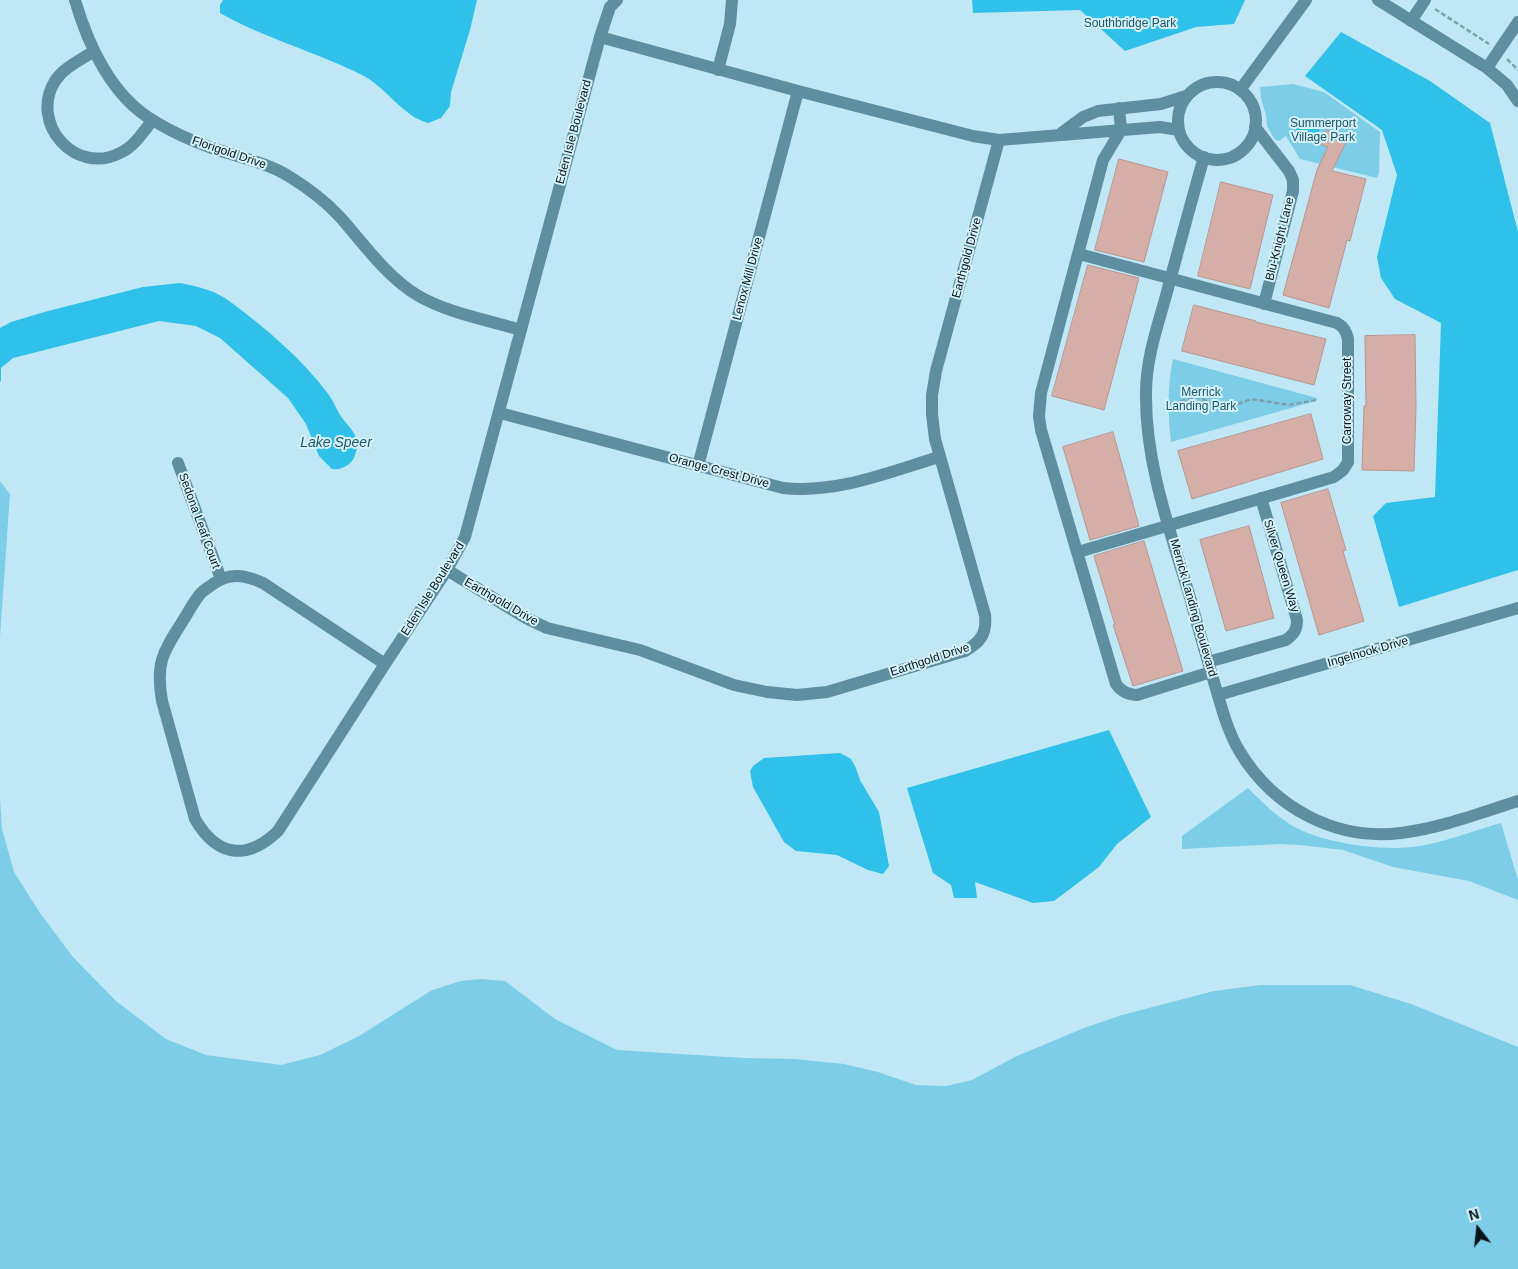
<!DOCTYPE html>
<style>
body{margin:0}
#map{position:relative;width:1518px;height:1269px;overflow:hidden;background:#c0e7f5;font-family:Helvetica,sans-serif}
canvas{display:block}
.north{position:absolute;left:1453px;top:1204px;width:50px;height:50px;-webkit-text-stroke:4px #d4f3fe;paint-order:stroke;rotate:344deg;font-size:14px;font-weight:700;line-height:20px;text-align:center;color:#061519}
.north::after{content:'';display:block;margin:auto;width:18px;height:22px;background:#061519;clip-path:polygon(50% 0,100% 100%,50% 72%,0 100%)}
</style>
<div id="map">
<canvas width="1518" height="1269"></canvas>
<div class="north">N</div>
</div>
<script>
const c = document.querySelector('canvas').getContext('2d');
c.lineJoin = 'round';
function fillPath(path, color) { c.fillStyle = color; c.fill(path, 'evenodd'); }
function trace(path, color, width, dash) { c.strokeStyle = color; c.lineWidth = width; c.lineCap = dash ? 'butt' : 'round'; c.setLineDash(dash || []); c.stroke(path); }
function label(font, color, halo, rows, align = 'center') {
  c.font = font + ' Helvetica,sans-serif'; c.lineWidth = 4; c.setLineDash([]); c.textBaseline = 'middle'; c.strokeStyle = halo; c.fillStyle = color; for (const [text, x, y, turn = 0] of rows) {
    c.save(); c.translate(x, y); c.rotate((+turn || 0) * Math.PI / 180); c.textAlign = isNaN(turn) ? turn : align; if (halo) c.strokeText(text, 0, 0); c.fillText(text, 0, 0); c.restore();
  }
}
fillPath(new Path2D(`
 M1293,84L1324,92L1380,132L1379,173L1377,178L1300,159L1286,136L1279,141L1275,140L1267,126L1266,115L1261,98L1260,87Z
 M1173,359L1317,398L1316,401L1171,442C1168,414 1167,387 1173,359Z
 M0,481L10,494L0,637Z
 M1248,788C1261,801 1275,815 1291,825C1323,844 1389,853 1425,845C1450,840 1476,830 1501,823L1518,880V900L1469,881L1393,867L1343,850L1300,845L1280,844L1182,849V836Z
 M0,798L2,829L14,872L40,913L73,957L116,1001L166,1039L206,1055L281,1065L320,1055L359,1036L432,990L461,981L480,979L505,981L555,1019L617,1050L744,1058L795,1059L844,1064L878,1072L916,1085L946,1086L972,1080L1017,1056L1084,1028L1122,1015L1214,991L1260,985H1350L1411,1004L1518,1047V1269H0Z`), '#7ecde8');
fillPath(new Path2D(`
 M223,0H477L470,30L451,92L450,106L441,118L428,123C423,121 416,119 411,115C394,103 382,86 364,76C317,52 266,39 220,13V5Z
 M972,0H1245L1234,24L1196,27L1125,51L1080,10L973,13Z
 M1341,32L1430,81L1490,123L1518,232V570L1399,607L1373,516L1386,503L1435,497L1441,323L1395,299L1381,278L1377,257L1397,175L1382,130L1305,76Z
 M1302,118L1320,127L1318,136L1313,138L1296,130V123Z
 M180,283C200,287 215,290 232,303C267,329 303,360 329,395C334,402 337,411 342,418C348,425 354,431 357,440C358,447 356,452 354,458C350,466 340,470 332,469L319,456L306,424L288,398L220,338L196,326L159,321L13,358L1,368V382L0,381V328L11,322L48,311L143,287Z
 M1109,730L1151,817L1117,844L1099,867L1054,901L1033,903L975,882L977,898H954L951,885L933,873L907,788Z
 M840,753L851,759L856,768L860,780L879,812L889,866L883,874L868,870L837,855L796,851L784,842L753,787L750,771L753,766L764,758Z`), '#2fc1e9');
const building = new Path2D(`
 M1327,130L1347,140L1332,171L1366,179L1350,241L1347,240L1329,308L1283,295L1317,170L1328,147L1320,144Z
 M1119,159L1168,172L1144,262L1095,250Z
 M1221,182L1273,195L1250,289L1198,276Z
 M1088,265L1139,278L1104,410L1052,396Z
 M1194,305L1256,321V322L1326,339L1314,385L1182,351Z
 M1415,335L1416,407L1414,471L1362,470L1364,406H1366L1365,336Z
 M1311,414L1323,459L1192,499L1178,451Z
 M1113,432L1139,526L1090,540L1063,447Z
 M1328,489L1346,550L1343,551L1364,621L1319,635L1281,503Z
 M1249,526L1274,618L1226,631L1200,540Z
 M1144,541L1183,671L1133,686L1113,625H1115L1094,556Z`);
fillPath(building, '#d4aea7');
trace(building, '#b9958e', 1);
trace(new Path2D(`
 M1435,9L1489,44
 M1507,59L1518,70
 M1166,403H1175L1197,397L1216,405L1230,407L1251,399L1289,405L1316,400`), '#81a0ab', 2.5, [5, 2.5]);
trace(new Path2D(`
 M75,0C88,45 112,97 154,121C172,132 192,141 212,148C238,157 266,162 290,177C308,188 326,202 340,217C364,244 386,276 417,295C447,313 488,320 521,330
 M1378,0L1487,68L1507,85L1518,101
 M1411,21L1425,0
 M600,37L798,91L973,136L999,140L1160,127L1179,130
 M94,51C81,60 64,67 55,81C29,123 75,176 120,153C134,147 143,132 152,121
 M1487,68L1518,22
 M718,70L730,24L732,0
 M1178 121a39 39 0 1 1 78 0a39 39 0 1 1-78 0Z
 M1240,90L1306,0
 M1119,108L1121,130L1103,160L1041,393L1039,416L1041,430L1116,684C1122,692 1127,694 1137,695L1211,672
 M1255,127L1289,171L1293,180V191L1264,304
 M1060,134L1083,117L1098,111L1161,104L1186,96
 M1204,157C1191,202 1179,247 1167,292C1158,325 1146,358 1146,393C1145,464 1171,533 1191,601C1198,628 1206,655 1214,682C1221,705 1227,731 1240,752C1274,808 1336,841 1401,833C1441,828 1480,813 1518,801
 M500,413L783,488C837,494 889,472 939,457
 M178,463L221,579
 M698,466L798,91
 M1078,552L1334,477L1343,470L1348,462V339C1346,331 1344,327 1337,323L1079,254
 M447,570L526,618L547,628L640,650L734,685L767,692L797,695L827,692L965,651C981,642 987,633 985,615L935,439L932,414V395L936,371L999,140
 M1208,662L1286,640C1294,634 1297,630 1297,620L1261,498
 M385,664L263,583C245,575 230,572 213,584C209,587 204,590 201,593C194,601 189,611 184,619C164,651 155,661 162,701L195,819C217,857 247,861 278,831L385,664L447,570L465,537L600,37L610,7L617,0
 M1218,695L1518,608`), '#5e8fa0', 12);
label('12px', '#1d5565', '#d4f3fe', [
 ["Southbridge Park",1130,24],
 ["Summerport",1323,124],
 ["Village Park",1323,138],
 ["Merrick",1201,393],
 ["Landing Park",1201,407]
]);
label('12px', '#061519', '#d4f3fe', [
 ["Eden Isle Boulevard",574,132,-75],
 ["Florigold Drive",229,153,19],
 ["Blu-Knight Lane",1280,239,-76],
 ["Earthgold Drive",967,258,-75],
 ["Lenox Mill Drive",748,279,-75],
 ["Carroway Street",1348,401,-90],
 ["Orange Crest Drive",719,471,15],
 ["Sedona Leaf Court",199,521,70],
 ["Silver Queen Way",1281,566,73],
 ["Eden Isle Boulevard",433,589,-58],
 ["Earthgold Drive",501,602,30],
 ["Merrick Landing Boulevard",1193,608,74],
 ["Ingelnook Drive",1368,652,-16],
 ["Earthgold Drive",930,660,-18]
]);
label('italic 14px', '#1e5667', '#d4f3fe', [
 ["Lake Speer",336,443]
]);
</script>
